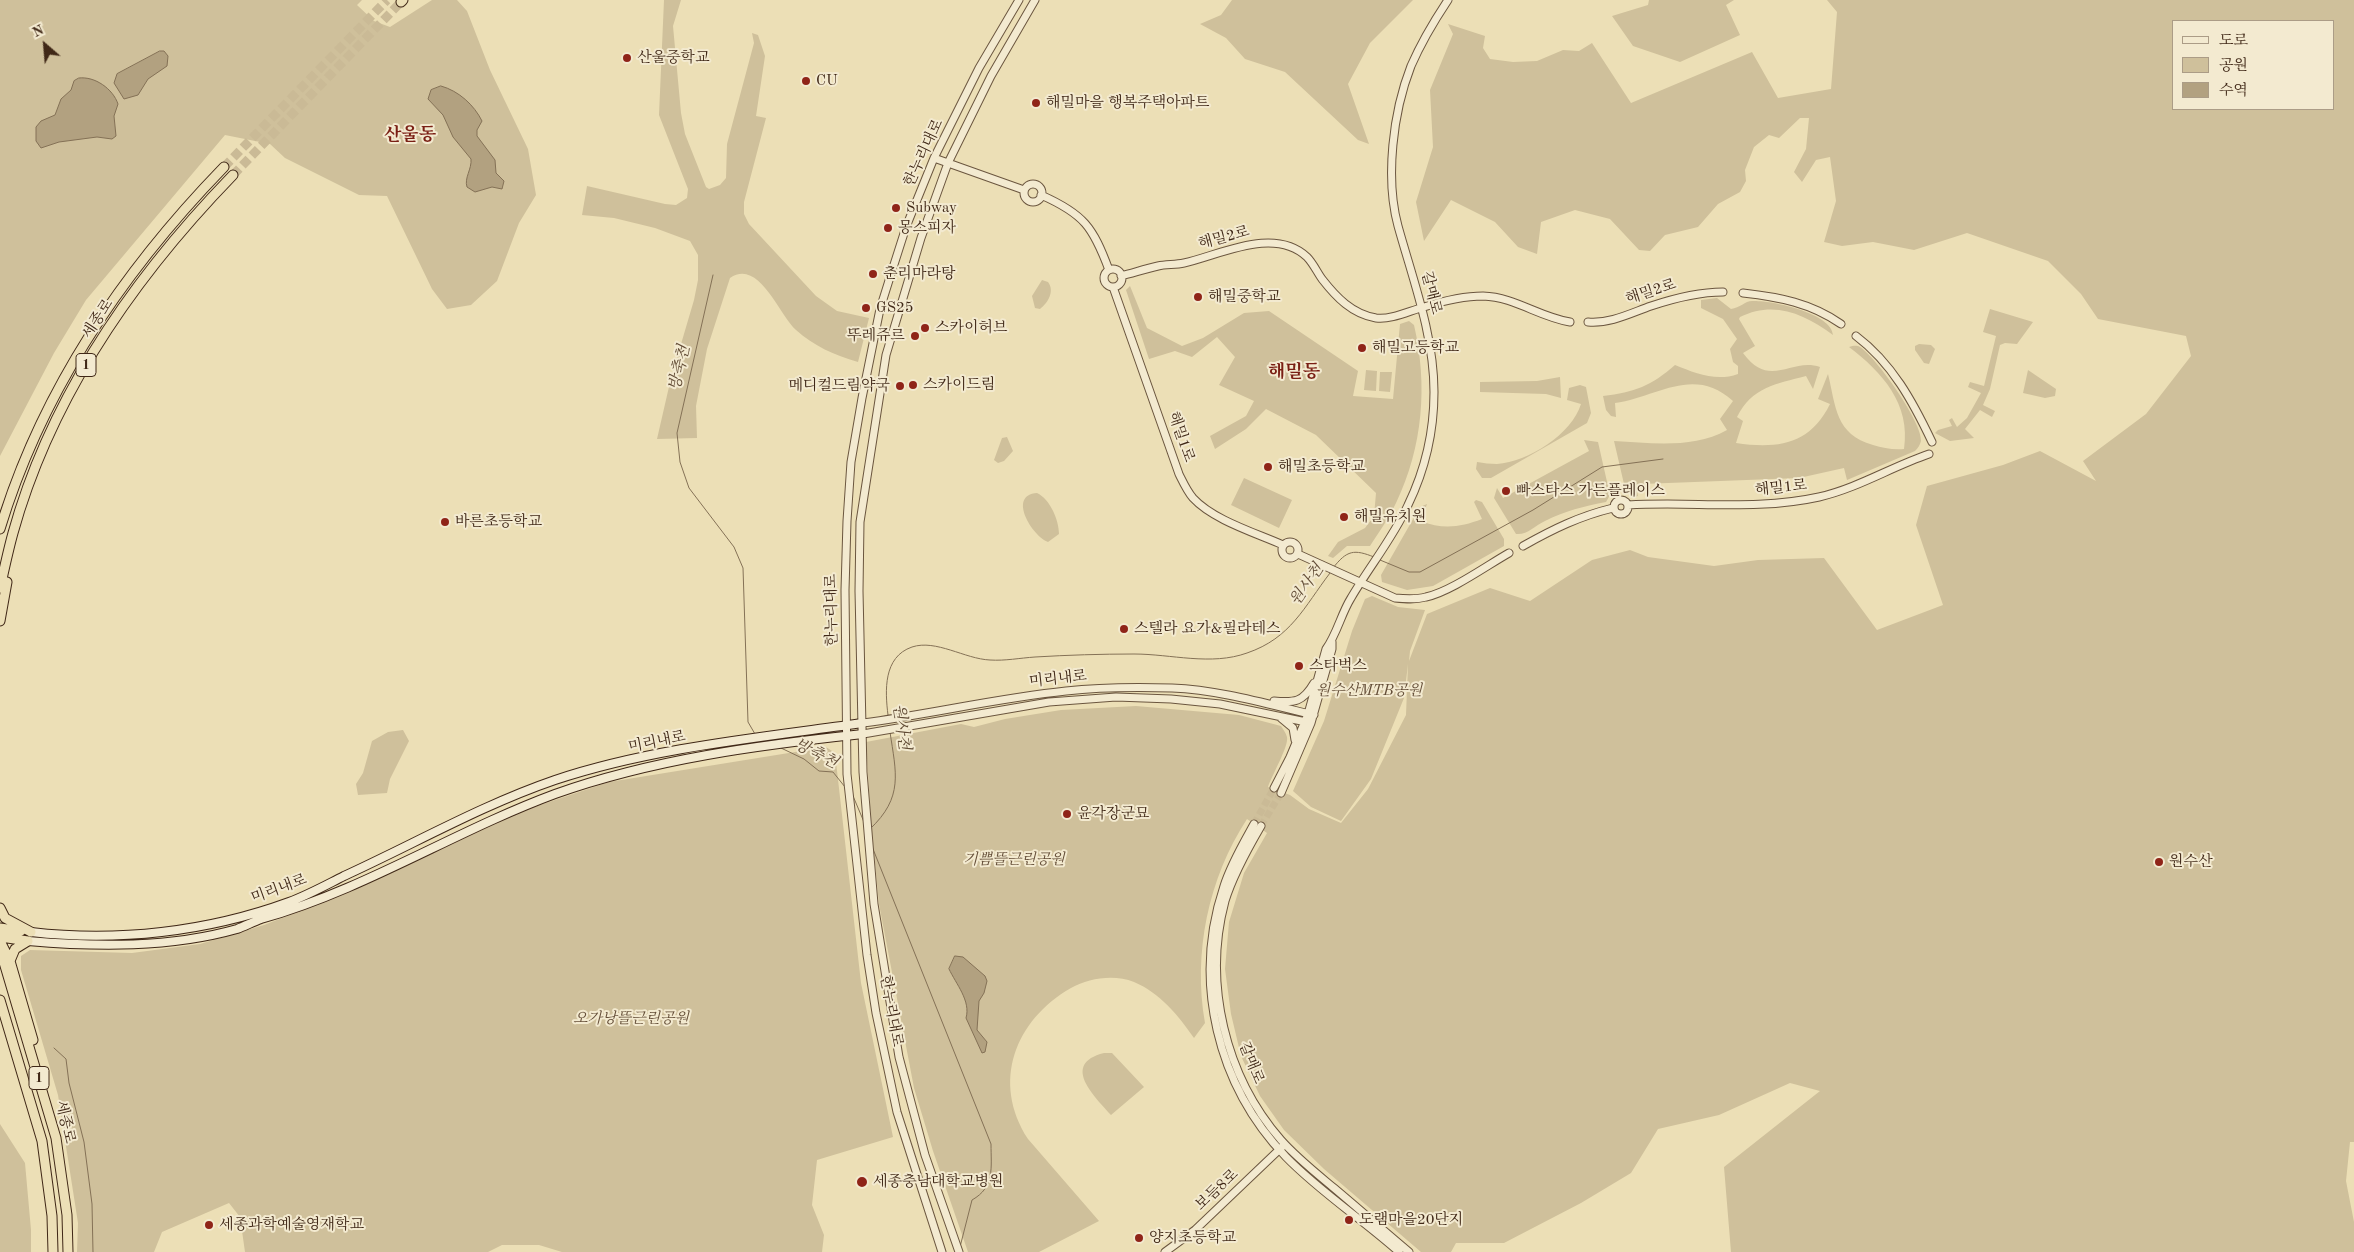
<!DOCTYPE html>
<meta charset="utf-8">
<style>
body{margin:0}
#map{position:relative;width:2354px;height:1252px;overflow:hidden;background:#ecdfb6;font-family:"Old Standard TT","Noto Serif KR",serif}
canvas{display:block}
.legend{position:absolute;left:2172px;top:20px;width:162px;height:90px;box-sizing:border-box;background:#f3ead0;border:1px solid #ab9c86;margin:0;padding:6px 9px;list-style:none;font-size:15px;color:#402817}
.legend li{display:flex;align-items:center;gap:10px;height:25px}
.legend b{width:25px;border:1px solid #ab9c86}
.north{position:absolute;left:20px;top:20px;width:50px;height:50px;-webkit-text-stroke:4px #f3ead0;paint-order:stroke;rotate:333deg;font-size:14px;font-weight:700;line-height:20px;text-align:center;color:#402817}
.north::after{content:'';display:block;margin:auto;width:18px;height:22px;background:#402817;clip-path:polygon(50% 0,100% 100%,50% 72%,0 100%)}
</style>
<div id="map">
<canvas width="2354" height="1252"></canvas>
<ul class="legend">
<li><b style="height:6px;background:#f3ead0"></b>도로</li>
<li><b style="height:14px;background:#cfc09b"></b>공원</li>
<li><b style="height:14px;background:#b2a180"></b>수역</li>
</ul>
<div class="north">N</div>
</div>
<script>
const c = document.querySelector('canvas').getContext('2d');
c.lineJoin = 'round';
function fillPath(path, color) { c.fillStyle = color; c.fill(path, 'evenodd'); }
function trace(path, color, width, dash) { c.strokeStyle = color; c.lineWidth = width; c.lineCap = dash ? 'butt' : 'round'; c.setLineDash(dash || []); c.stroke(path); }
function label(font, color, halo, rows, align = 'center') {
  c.font = font + ' "Old Standard TT","Noto Serif KR",serif'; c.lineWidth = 4; c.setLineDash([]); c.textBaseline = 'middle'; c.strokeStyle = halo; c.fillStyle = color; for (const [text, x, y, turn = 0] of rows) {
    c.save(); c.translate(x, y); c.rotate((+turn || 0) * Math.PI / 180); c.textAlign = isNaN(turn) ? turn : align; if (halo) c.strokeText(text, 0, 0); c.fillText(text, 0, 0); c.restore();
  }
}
fillPath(new Path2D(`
 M0,0H362L357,5L374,21L390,27L432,0H457L467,11L490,70L528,149L536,195L519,223L497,281L471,305L447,309L432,289L387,196L359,195L285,158L270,144L225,135L86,300L54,353L0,456Z
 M664,0H681L673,26L681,113L685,134L706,187L709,189L720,185L726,178L727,144L754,43L752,33L758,35L765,56L756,116L766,118L744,202V214L749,224L816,296L837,311L869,318L858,362C834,355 814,346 796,330C779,315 759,258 730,278L707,349L696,406L697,438L657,439L671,378L694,300L698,280V255L690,241L655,228L614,218L582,215L587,186L665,204L676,205L687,198L688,189L659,115Z
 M1232,0H1413L1370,43L1348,84L1369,144L1358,140L1285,72L1245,59L1226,38L1200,24L1221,15Z
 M1649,0H1734L1726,5L1740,35L1680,62L1633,46L1612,16L1648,5Z
 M1827,0H2354V1142H2350L2346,1181L2354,1222V1252H1731L1724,1167L1820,1091L1790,1083L1719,1115L1658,1129L1631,1173L1581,1203L1504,1243H1456L1451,1252H1421L1324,1169L1284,1130L1260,1096L1241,1056L1231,1014L1225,969L1229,922L1244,873L1267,833L1247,819C1208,879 1193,953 1205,1023L1194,1038C1178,1015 1160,993 1134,982C1114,974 1089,978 1071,988C1015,1020 991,1082 1028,1139L1099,1221L1039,1252H968L933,1151L914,1088L879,904L871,823L866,742L961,724L974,727L1005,719L1061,710L1136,706L1239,715L1281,726C1283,729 1286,733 1287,737C1289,746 1272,775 1268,787L1290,795L1309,809L1341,823L1368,789L1406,715L1408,664L1404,698L1371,779L1341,821L1311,807L1293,791L1324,721L1352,631L1365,599L1372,596L1398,607L1425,610L1410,651L1409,661L1427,614L1490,588L1530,601L1592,560L1630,550L1648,557L1714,566L1758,560L1824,558L1877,630L1943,605L1916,525L1927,486L2003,465L2040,451L2096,481L2083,461L2146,414L2191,356L2186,336L2098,319L2081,294L2048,261L1967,233L1914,250L1873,242L1842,246L1824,242L1836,201L1830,157L1816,160L1802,182L1794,172L1806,149L1809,118H1800L1779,138L1769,135L1754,147L1745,170L1746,181L1740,192L1718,204L1698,227L1665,235L1650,251L1639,250L1610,219L1575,210L1541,222L1537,254L1518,247L1495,222L1451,200L1424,241L1416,202L1433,147L1430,90L1453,34L1448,24L1485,36L1483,48L1490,59L1513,62L1537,61L1563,50L1579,51L1592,43L1631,103L1752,52L1778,98L1831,89L1837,12ZM2173,21H2333V109H2173Z
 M1042,280L1048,282C1055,291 1048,303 1040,309L1035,308L1032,296Z
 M1130,286L1147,328L1182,346L1203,338L1244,313L1269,311L1358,371L1353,396L1393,399L1400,324L1409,321L1414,325C1428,385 1423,447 1396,503C1389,518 1379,532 1370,546H1347L1333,558L1328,556L1338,542L1365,528L1374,516L1376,493L1316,435L1266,409L1246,429L1215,449L1210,436L1246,416L1254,401L1219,385L1235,357L1217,337L1192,357L1175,351L1149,359L1126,290Z
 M1717,298L1731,309C1740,308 1745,301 1752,301C1771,300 1832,313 1833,335C1805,314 1774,300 1740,317L1739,319L1755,346L1743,353C1770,390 1791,357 1820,367L1813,389L1806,376C1776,384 1752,387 1737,417L1743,421L1736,443C1777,449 1810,445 1830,404L1818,399L1828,374C1836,407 1835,434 1873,445C1883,448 1893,450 1904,449C1911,404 1882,372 1849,347C1853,346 1856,345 1860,347C1876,357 1923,423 1921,441C1920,445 1918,448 1915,451L1847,480L1844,468L1799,478L1642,484L1636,485L1638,496L1635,497L1624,484L1614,441C1651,443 1693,449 1727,430L1720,419L1733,401C1694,365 1657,397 1615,403L1616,417L1611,416L1606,410L1603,396C1635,392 1651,386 1675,365C1695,373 1716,382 1738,374V366L1733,362L1730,349L1737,339L1723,319L1701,308V300Z
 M1990,309L2033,322L2017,344L2005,343L2000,345L1990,389L1983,405L1995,411L1992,417L1980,410L1965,429L1974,438L1950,441L1935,433L1938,430L1952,426L1949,420L1952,418L1957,427L1967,418L1981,393L1968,387L1970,382L1984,386L1996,336L1983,332Z
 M1919,344L1931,345L1935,349L1929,364L1924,363L1915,350V346Z
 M1366,370L1377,371L1376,391L1364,390Z
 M2028,370L2056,389L2055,396L2045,398L2023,393Z
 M1380,372H1392L1390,392L1379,391Z
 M1560,377L1561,398L1546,394L1480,392V382L1537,381Z
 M1580,385L1586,387L1591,413L1587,423L1491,478H1482L1476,469L1477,462C1484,463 1490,464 1497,464C1528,462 1572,434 1581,404L1567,400L1569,388Z
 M1007,437L1013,451L1004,461L998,463L994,460L1002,438Z
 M1584,440L1598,442L1610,495L1606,502C1585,506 1564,511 1545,521C1534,526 1528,535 1516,534L1494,498L1497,488L1503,498L1589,451Z
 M1244,478L1292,500L1279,528L1231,505Z
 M1037,493C1050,499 1059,520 1059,534L1048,542C1032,536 1007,495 1037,493Z
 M1476,500L1482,502L1504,539V546L1433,586L1407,590L1382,582L1381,575L1420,507L1427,504L1421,521C1443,530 1461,527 1482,519L1474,502Z
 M403,730L409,741L390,779L387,793L358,795L356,784L363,773L372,741L388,732Z
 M826,747L835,753L861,983L893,1137L817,1160L812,1205L824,1235L822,1252H562L539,1245H502L488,1252H245L240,1217L229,1203L162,1232L154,1252H77L78,1223L58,1095L21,970V956L30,950L132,953L200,944L264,925L348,892L525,810L609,782Z
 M1104,1053H1112L1144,1087L1111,1115C1095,1097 1060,1064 1104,1053Z
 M0,1124L25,1163L31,1230V1252H0Z`), '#cfc09b');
const water = new Path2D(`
 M160,51H164L168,56L167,66L148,79L138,95L124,99L114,83L117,74Z
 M79,78C95,76 113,89 118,104L114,116L116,136L112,139L97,137L59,142L41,148L36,141V127L41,121L55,115L61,99L71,90L74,81Z
 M441,86C459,91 474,105 482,121L477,130V136L495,160L496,173L504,181L502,189L492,187L475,192L467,187C464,178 472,169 471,159L453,137L443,115L428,99L431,90Z
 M955,956L963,957L985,976L987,981L984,993L979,1001L977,1030L987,1042L985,1052L982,1053L966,1018C971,1001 956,984 949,969Z`);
fillPath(water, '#b2a180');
trace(water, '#847156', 1);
trace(new Path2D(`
 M713,275L677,433L680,462L689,488L734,547L743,568L748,722L755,734
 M1380,560L1409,572H1420L1533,510L1602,467L1663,459
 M1333,568C1347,550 1354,549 1374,557
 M888,715C885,691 883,657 912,647C936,639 965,659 990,660C1005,661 1020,658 1035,657C1068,655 1101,654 1134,654C1171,654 1211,666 1247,653C1291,638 1304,607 1330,573
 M781,748L804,759L819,771L833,772L845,787
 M853,796L864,822
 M870,829C904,797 896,773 890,732
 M873,849L991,1144C991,1168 995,1187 972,1200L960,1247
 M54,1048L66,1059L69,1083L84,1142L92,1204L93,1252`), '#847156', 1);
trace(new Path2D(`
 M1254,824L1274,788
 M1261,826L1281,793`), '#caba96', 7, [7, 3.5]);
trace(new Path2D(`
 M224,167L387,0
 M233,175L401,2`), '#caba96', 9, [9, 4.5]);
const tertiary = new Path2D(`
 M934,158L1024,190
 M1024 193a9 9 0 1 1 18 0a9 9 0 1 1-18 0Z
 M1041,195C1084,214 1093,227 1109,270
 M1104 278a9 9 0 1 1 18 0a9 9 0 1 1-18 0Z
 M1121,276C1133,273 1145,269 1158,266C1166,264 1175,265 1184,263C1220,255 1274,226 1307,257C1313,263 1317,272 1322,279C1336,297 1352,314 1376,318C1391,320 1409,311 1424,307C1443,301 1463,296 1483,296C1515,297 1539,317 1570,322
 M1113,287L1179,474C1183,482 1187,491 1193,498C1213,520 1256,533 1283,545
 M1743,293C1779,297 1811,303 1841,324
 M1588,322C1610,324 1631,313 1651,306C1675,298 1698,292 1723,292
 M1856,336C1892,363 1913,402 1932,442
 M1614 507a7 7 0 1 1 14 0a7 7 0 1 1-14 0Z
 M1628,505C1692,501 1756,511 1819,497C1858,488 1891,467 1929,454
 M1282 550a8 8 0 1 1 16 0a8 8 0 1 1-16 0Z
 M1523,546C1553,529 1580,516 1613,508
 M1298,554L1395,598C1405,599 1415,600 1426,597C1450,592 1486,566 1509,553
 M1274,701C1295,703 1303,702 1314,683
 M1281,718L1293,728L1295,740
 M863,723C931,714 998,698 1066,691C1101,687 1137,687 1172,688C1220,690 1267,704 1314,715
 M863,734L1049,702L1116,697L1171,699L1220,704L1311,723
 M1274,788L1290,757L1308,714L1326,649C1337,634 1341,614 1351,598C1369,567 1393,538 1408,505C1425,470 1434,430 1434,392C1434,335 1413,280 1398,226C1385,178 1393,112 1411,66C1421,43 1434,21 1448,0
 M1281,793L1311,723L1332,649V642
 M1254,824C1243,844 1231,864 1224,886C1192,981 1217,1085 1286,1157C1320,1192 1362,1219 1399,1252
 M1261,826C1247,850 1233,875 1225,901C1203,983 1225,1076 1281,1140C1297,1158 1316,1173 1334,1188C1359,1209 1384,1231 1409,1252
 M942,1252L897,1112L876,1013L867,955L847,774L845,590L847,521L851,462L862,398L880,309L891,274L906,227L934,158L979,68L1019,0
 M959,1252L925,1155L899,1057L874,904L863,772L859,591L860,522L886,355L921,238L948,163L991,76L1035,0
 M1165,1252L1195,1230L1282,1147`);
const secondary = new Path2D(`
 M31,932C117,942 207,932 289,902C308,895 326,885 344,876C414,844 482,805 555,780C650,748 763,737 863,723
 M28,941C97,947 170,948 237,929C245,926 253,922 261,919C364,890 455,831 555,794C653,759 760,745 863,734`);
const trunk = new Path2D(`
 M401,2L403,0
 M0,529C42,390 124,270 224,167
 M0,588C4,570 8,551 13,533C51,396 135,276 233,175
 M0,621L7,582
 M0,908L5,918L31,932
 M0,928L21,931
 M0,937L28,941
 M0,941L10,961L33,1040
 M0,949L56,1138L67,1215L68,1252
 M10,961L15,949L28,941
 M0,1000L42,1141L52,1216L53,1252`);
trace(tertiary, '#6b563f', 9);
trace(secondary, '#402817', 10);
trace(trunk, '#402817', 11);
trace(tertiary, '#f3ead0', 7);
trace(secondary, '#f3ead0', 8);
trace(trunk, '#ecdfb6', 9);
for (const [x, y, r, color] of [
 [627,58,5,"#8f2418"],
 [806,81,5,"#8f2418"],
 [1036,103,5,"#8f2418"],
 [896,208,5,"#8f2418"],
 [888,228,5,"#8f2418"],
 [873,274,5,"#8f2418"],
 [1198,297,5,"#8f2418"],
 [866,308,5,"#8f2418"],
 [925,328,5,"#8f2418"],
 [915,336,5,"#8f2418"],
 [1362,348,5,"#8f2418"],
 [913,385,5,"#8f2418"],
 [900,386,5,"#8f2418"],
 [1268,467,5,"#8f2418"],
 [1506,491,5,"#8f2418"],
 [1344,517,5,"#8f2418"],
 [445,522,5,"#8f2418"],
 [1124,629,5,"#8f2418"],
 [1299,666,5,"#8f2418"],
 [1067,814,5,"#8f2418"],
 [2159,862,5,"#8f2418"],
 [862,1182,6,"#8f2418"],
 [1349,1220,5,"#8f2418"],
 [209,1225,5,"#8f2418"],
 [1139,1238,5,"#8f2418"]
]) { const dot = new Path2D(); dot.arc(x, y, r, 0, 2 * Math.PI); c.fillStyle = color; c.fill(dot); trace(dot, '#f3ead0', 2); }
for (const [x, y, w] of [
 [86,365,20],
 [39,1078,20]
]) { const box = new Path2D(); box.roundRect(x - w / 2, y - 11.5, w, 23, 4); c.fillStyle = '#f3ead0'; c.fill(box); trace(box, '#402817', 1); }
label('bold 14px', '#402817', null, [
 ["1",86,365],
 ["1",39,1078]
]);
label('15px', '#402817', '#f3ead0', [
 ["산울중학교",637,58],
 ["CU",816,81],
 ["해밀마을 행복주택아파트",1046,103],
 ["Subway",906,208],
 ["몽스피자",898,228],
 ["춘리마라탕",883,274],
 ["해밀중학교",1208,297],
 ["GS25",876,308],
 ["스카이허브",935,328],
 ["뚜레쥬르",905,336,"right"],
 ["해밀고등학교",1372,348],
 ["스카이드림",923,385],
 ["메디컬드림약국",890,386,"right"],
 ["해밀초등학교",1278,467],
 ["빠스타스 가든플레이스",1516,491],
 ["해밀유치원",1354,517],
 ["바른초등학교",455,522],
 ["스텔라 요가&필라테스",1134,629],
 ["스타벅스",1309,666],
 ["윤각장군묘",1077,814],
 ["원수산",2169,862],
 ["세종충남대학교병원",873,1182],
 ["도램마을20단지",1359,1220],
 ["세종과학예술영재학교",219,1225],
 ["양지초등학교",1149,1238]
], 'left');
label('15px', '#402817', '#f3ead0', [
 ["한누리대로",924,153,-65],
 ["해밀2로",1224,238,-15],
 ["해밀2로",1651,292,-18],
 ["갈매로",1431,293,76],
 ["세종로",98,319,-57],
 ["해밀1로",1181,437,71],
 ["해밀1로",1781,488,-6],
 ["한누리대로",832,610,-91],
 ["미리내로",1058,679,-6],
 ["미리내로",657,742,-11],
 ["미리내로",279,889,-20],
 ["한누리대로",891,1011,80],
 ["갈매로",1251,1063,68],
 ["세종로",65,1122,77],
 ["보듬8로",1217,1190,-43]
]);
label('italic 15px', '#644e38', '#f3ead0', [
 ["원수산MTB공원",1369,691],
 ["기쁨뜰근린공원",1014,860],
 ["오가낭뜰근린공원",631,1019]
]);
label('italic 16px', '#624c36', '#f3ead0', [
 ["방축천",680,368,-77],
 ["원사천",1307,585,-55],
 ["원사천",901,727,82],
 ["방축천",816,754,27]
]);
label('bold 18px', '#7a1f14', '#f3ead0', [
 ["산울동",410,135],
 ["해밀동",1294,372]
]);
</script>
